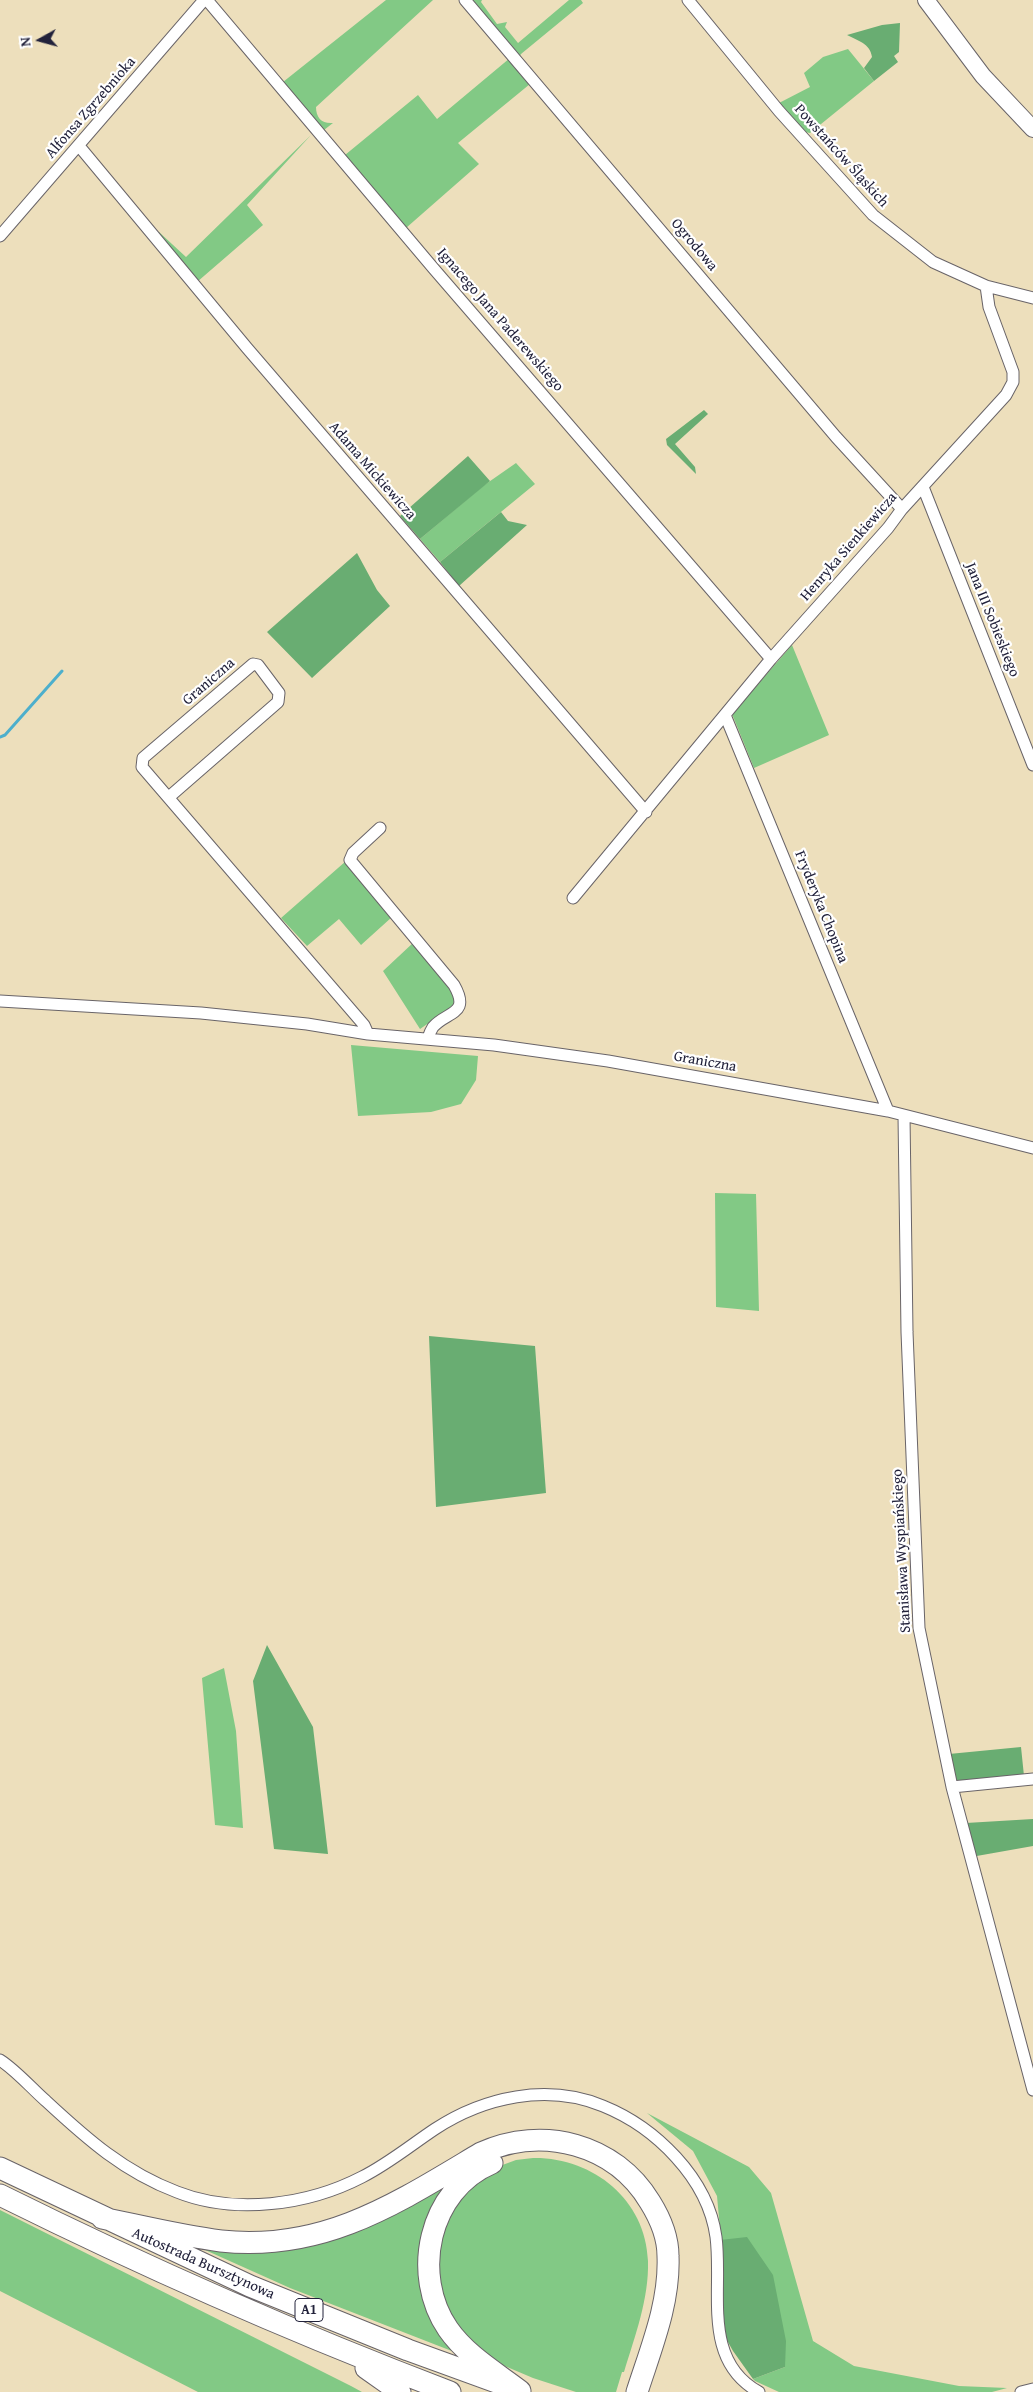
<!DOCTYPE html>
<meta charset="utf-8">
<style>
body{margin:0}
#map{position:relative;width:1033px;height:2392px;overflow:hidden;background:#eddfbc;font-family:"Gentium Book Plus",serif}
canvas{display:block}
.north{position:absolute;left:15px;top:15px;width:50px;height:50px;-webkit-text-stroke:4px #fff;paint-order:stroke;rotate:263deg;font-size:14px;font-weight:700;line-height:20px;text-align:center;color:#22223b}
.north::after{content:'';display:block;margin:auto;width:18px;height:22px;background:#22223b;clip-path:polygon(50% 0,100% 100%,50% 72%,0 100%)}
</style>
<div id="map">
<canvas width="1033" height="2392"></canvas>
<div class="north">N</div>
</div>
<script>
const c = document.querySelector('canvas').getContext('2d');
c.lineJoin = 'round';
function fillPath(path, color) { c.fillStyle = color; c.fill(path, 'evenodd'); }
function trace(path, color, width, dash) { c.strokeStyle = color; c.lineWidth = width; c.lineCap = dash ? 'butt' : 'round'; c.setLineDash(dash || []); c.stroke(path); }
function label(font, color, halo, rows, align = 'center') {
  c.font = font + ' "Gentium Book Plus",serif'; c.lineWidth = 4.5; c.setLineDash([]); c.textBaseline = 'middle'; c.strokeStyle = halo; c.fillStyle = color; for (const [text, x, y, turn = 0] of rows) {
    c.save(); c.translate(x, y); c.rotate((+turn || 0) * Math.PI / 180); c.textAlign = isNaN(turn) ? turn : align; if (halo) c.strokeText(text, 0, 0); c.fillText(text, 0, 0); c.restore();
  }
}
fillPath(new Path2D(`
 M386,0H433L316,107C316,118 322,124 333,123L324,130L283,82Z
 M471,0H482L481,2L497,24L507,22L505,27L518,43L569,0H581L583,3L521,54L519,57Z
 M848,49L874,81L810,133L805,132L779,103L810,87L804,73L823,57Z
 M510,58L530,84L458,143L479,164L406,228L345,155L418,95L437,119Z
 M311,135L247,205L263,225L197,282L155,233L159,232L186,257Z
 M516,463L535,484L440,562L420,539L483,486Z
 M792,645L829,735L754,768L732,714Z
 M346,861L392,917L361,945L339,919L307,946L281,918Z
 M414,942C430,961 454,980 455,1005L420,1029L383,971Z
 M351,1045L478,1056L476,1080L461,1104L431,1112L358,1116Z
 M715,1193L756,1194L759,1311L716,1307Z
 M224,1668L236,1731L243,1828L215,1825L202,1678Z
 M647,2113L749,2167L771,2193L813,2341L854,2366L959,2386L1007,2388L992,2392H779L755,2381L753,2379L785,2367L721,2240L717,2196L693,2151Z
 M532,2144C611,2145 667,2199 662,2279C660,2317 644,2354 633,2390L631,2389C644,2345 665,2296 658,2249C638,2104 417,2120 422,2269C423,2292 432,2316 446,2335C451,2342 461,2349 462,2355L290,2288L185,2241C281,2256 342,2240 426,2192C461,2172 491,2149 532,2144Z
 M533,2158C592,2157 646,2199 648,2261C649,2299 635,2336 624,2372H622L616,2392H576L533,2378L500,2364L472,2345L447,2312L434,2269L448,2212L489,2170L516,2160Z
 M0,2210L351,2386L362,2392H198L0,2291Z`), '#82c985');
fillPath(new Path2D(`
 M900,23L899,52L894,56L898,62L874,81L864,68L872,57C870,43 858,41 847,35L882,25Z
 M704,410L708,414L675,444L695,467L696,474L667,445L666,439Z
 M468,456L490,481L420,539L400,516Z
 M501,512L508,521L527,525L459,586L440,562Z
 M357,553L377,590L390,606L312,678L267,632Z
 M429,1336L535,1346L546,1493L436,1507Z
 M267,1645L313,1727L328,1854L274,1849L253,1681Z
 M1021,1747L1024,1776L954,1784L949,1754Z
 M1033,1819V1846L971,1857L966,1823Z
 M747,2237L773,2275L786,2341L785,2367L753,2379L733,2351L724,2335L720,2240Z`), '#69ad72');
trace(new Path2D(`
 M0,737L5,735L62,671`), '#4dafcc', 3);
const minor = new Path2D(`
 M207,0L434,269L771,659
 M465,0L836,437L902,509
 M688,0L779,111L873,215L933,262L986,286L1033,298
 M79,146L247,348L646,812
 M0,236L204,0
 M923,487L1033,765
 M725,715L888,1111
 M169,797L278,702L279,693L258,665L253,664L143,758L142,767L364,1025L368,1034
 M380,828L353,853L350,860L454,985C471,1015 447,1011 433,1027C431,1030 429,1035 428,1038
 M573,898L771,659L888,528L902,509L1006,395L1013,382V372L989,307L986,286
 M0,1001L201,1013L307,1024L368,1034L494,1045L608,1061L888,1111L1033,1148
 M904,1116L907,1332L919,1628L952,1787L1033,2090
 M952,1787L1033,1779
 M0,2060C17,2071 31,2088 46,2101C87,2139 124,2172 177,2192C235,2215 308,2205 362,2177C388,2164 411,2145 435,2129C484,2097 547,2083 603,2106C655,2127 708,2178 716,2237C723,2291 701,2360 759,2392
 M1021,2392L1033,2389`);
const secondary = new Path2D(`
 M926,0L983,76L1033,129`);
const motorway = new Path2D(`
 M492,2163C428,2190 411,2275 448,2329C466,2355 495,2372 520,2391
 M0,2168L250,2286L408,2350L499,2383
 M0,2195C147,2268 297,2334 450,2392
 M102,2218C141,2226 181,2236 221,2241C324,2252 397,2203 481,2153C543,2125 615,2144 650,2202C660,2218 668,2238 668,2256C670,2303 651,2348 637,2392
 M366,2368L400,2392`);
trace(minor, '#696468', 13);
trace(secondary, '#696468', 18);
trace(motorway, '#696468', 23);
trace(minor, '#fff', 11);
trace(secondary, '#fff', 16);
trace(motorway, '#fff', 21);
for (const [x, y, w] of [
 [309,2310,28]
]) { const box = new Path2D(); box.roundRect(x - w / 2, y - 11.5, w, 23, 4); c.fillStyle = '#fff'; c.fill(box); trace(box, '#22223b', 1); }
label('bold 14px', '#22223b', null, [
 ["A1",309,2310]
]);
label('15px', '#22223b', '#fff', [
 ["Alfonsa Zgrzebnioka",91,108,-49],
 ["Powstańców Śląskich",841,156,48],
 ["Ogrodowa",694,245,50],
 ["Ignacego Jana Paderewskiego",500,320,49],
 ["Adama Mickiewicza",372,471,49],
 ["Henryka Sienkiewicza",849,547,-49],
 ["Jana III Sobieskiego",992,620,68],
 ["Graniczna",209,682,-41],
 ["Fryderyka Chopina",821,907,68],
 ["Graniczna",705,1062,10],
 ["Stanisława Wyspiańskiego",902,1551,-93],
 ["Autostrada Bursztynowa",203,2264,24]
]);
</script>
